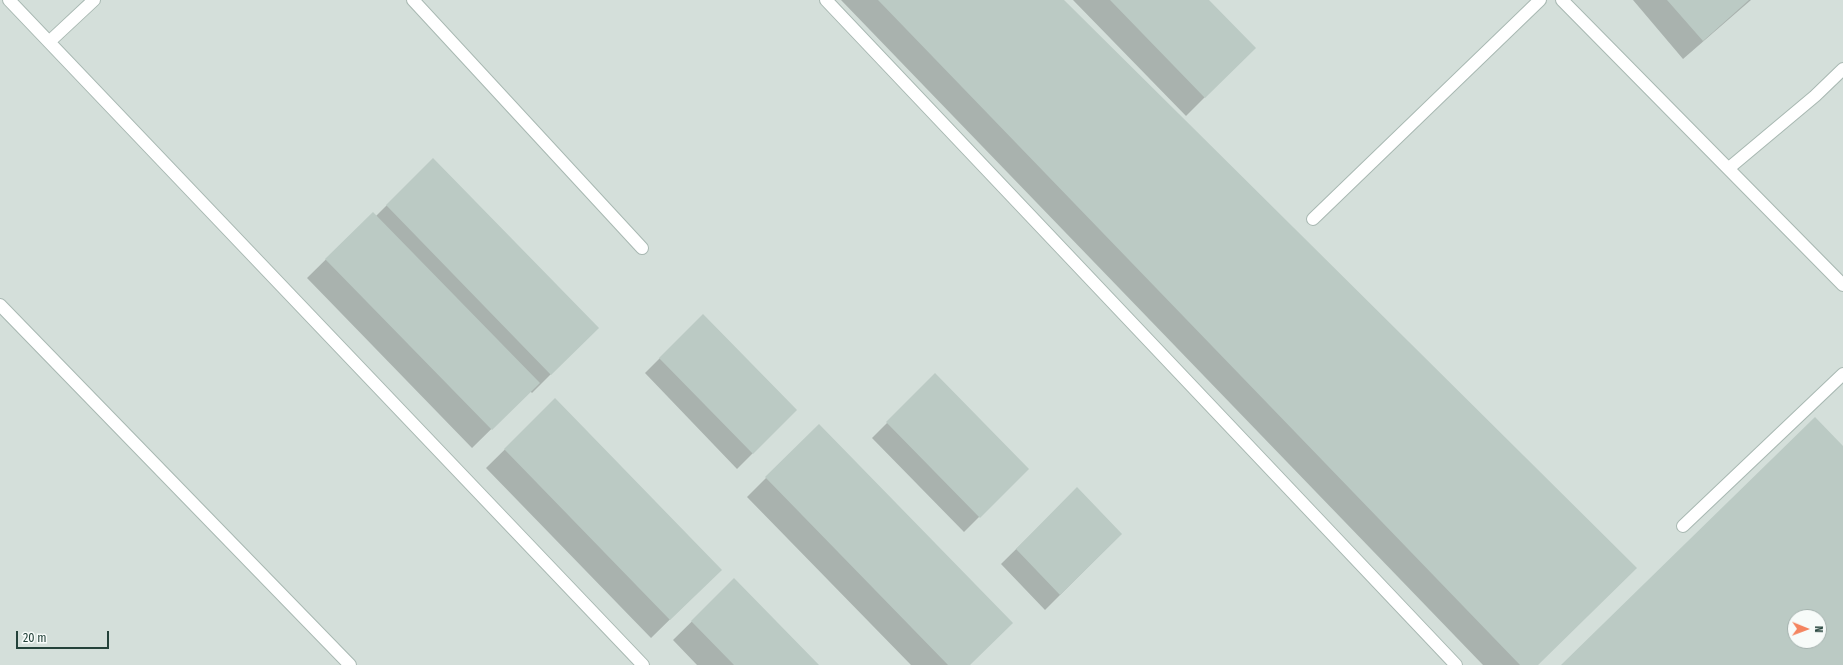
<!DOCTYPE html>
<style>
body{margin:0}
#map{position:relative;width:1843px;height:665px;overflow:hidden;background:#e6efeb;font-family:"Fira Sans Condensed",sans-serif}
canvas{display:block}
.north{position:absolute;left:1787px;top:609px;width:40px;height:40px;box-sizing:border-box;background:#f7fbf9;border:1px solid #a3b1ad;border-radius:50%;rotate:91deg;font-size:11px;font-weight:700;line-height:16px;text-align:center;color:#24423a}
.north::after{content:'';display:block;margin:auto;width:14px;height:18px;background:#f4845f;clip-path:polygon(50% 0,100% 100%,50% 72%,0 100%)}
.scale{position:absolute;left:16px;top:631px;width:93px;height:18px;box-sizing:border-box;border:2px solid #24423a;border-top:0;padding-left:5px;font-size:12px;line-height:14px;white-space:nowrap;color:#24423a;-webkit-text-stroke:3px #f7fbf9;paint-order:stroke}
</style>
<div id="map">
<canvas width="1843" height="665"></canvas>
<div class="north">N</div>
<div class="scale">20 m</div>
</div>
<script>
const c = document.querySelector('canvas').getContext('2d');
c.lineJoin = 'round';
function fillPath(path, color) { c.fillStyle = color; c.fill(path, 'evenodd'); }
function trace(path, color, width, dash) { c.strokeStyle = color; c.lineWidth = width; c.lineCap = dash ? 'butt' : 'round'; c.setLineDash(dash || []); c.stroke(path); }
fillPath(new Path2D(`
 M0,0H1843V665H0ZM1795,617H1819V641H1795Z`), '#d4dfda');
fillPath(new Path2D(`
 M841,0H1063L1537,665H1483Z
 M1073,0H1208L1254,48L1186,116Z
 M1633,0H1751L1683,59Z
 M433,159L597,328L532,393L530,391L472,448L307,278L373,213L376,216Z
 M703,315L796,410L737,469L645,373Z
 M935,375L1027,469L964,532L872,438Z
 M555,400L702,588L651,638L486,468Z
 M819,425L969,665H911L747,497Z
 M1077,489L1121,534L1045,610L1001,564Z
 M734,580L818,665H697L673,640Z`), '#0003');
fillPath(new Path2D(`
 M878,0H1064L1637,568L1538,665H1520Z
 M1110,0H1209L1256,48L1205,98Z
 M1667,0H1749L1703,41Z
 M433,158L599,328L551,375L386,205Z
 M373,212L540,383L492,430L325,259Z
 M703,314L797,410L753,454L659,358Z
 M935,373L1029,469L980,518L886,422Z
 M555,398L722,570L670,620L504,449Z
 M1815,417L1843,446V665H1561ZM1795,617H1819V641H1795Z
 M819,424L1013,623L970,665H948L765,477Z
 M1077,487L1122,534L1060,595L1016,549Z
 M734,578L819,665H734L691,621Z`), '#bbcac4');
const minor = new Path2D(`
 M9,0L643,665
 M413,0L642,248
 M826,0L1456,665
 M1562,0L1843,285
 M49,42L94,0
 M1729,168L1815,96L1843,69
 M1313,219L1540,0
 M0,305L350,665
 M1683,526L1843,374`);
trace(minor, '#a8b8b2', 14);
trace(minor, '#fff', 12);
</script>
